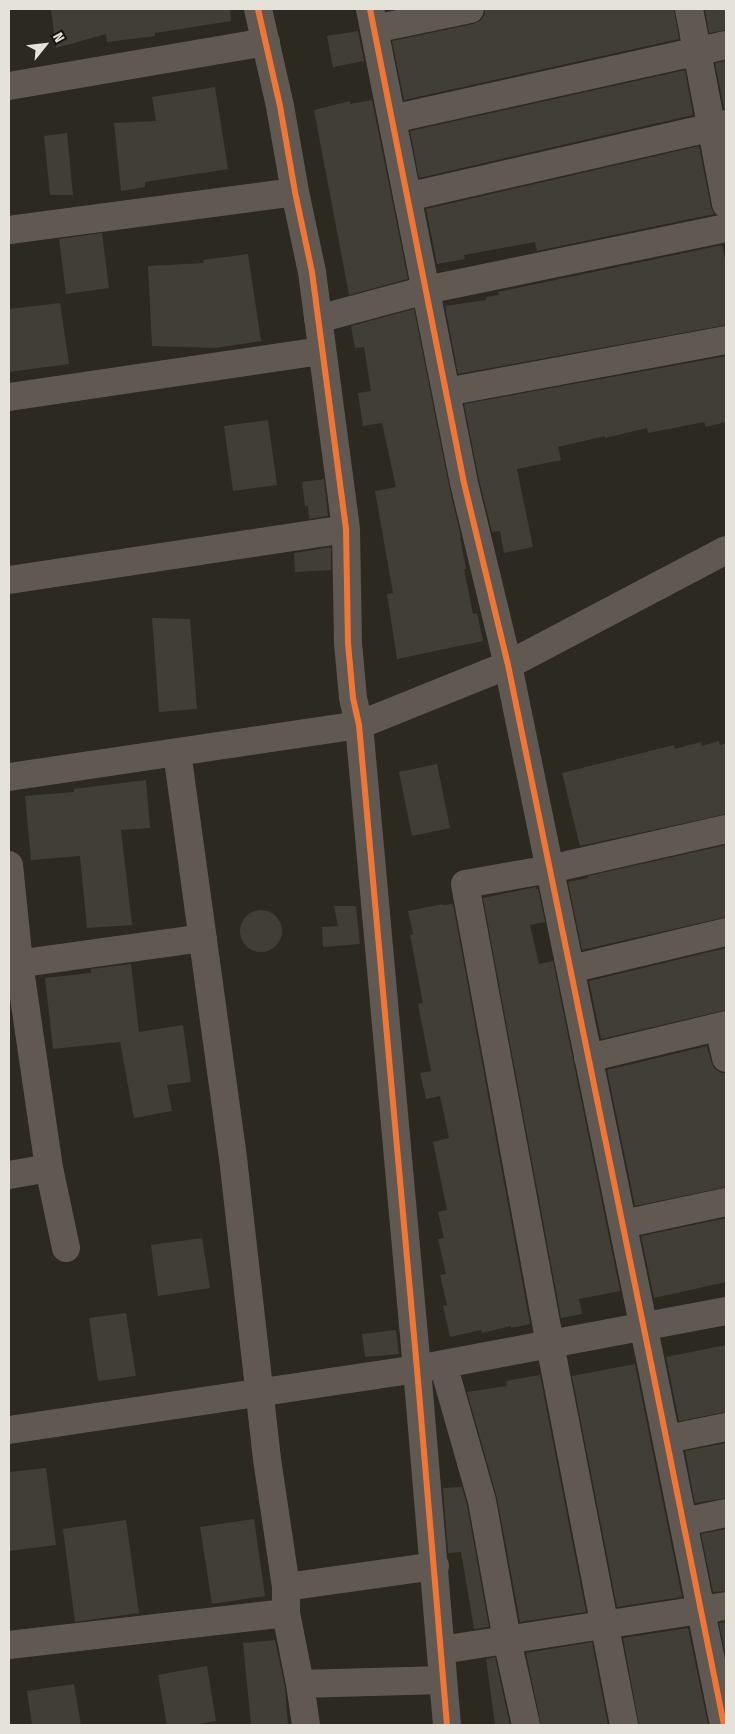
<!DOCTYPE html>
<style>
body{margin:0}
#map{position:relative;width:735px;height:1734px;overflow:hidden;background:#2c2921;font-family:"Fira Sans Condensed",sans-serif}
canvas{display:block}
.frame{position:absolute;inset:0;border:10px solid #e5e2d9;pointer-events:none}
.north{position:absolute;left:20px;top:20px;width:50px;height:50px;-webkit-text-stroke:4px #16140e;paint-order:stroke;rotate:61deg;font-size:14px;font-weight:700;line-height:20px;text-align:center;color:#e5e2d9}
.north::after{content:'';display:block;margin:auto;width:18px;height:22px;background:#e5e2d9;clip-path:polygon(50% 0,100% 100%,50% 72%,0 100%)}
</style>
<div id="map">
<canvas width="735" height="1734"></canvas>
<div class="frame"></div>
<div class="north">N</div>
</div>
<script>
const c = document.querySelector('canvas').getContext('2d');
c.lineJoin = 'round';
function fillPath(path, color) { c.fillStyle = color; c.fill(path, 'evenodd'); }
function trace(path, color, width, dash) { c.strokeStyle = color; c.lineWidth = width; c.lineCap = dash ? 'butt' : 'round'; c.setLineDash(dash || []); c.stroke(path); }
fillPath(new Path2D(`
 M51,9H230L231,21L155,33V36L107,42L106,34L56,48Z
 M485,9H674L679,39L404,100L392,41L473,24L481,20L485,14Z
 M705,9H726V30L709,33Z
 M358,31L364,61L333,67L327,36Z
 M726,61V109H724L715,63Z
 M685,70L693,115L419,178L410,131Z
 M215,87L228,169L145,182V187L121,191L114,123L156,121L152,97Z
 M372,100L408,279L349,295L314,110L350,101V104Z
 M67,133L73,195H50L44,136Z
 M699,146L711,207L714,214L537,251L535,242L464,255L465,259L437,264L426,209Z
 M102,233L109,288L66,294L59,239Z
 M722,245L726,263V325L458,374L445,306L486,300V297L499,295L498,292Z
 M248,254L261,341L215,348L152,346L148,266L204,263L203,260Z
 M60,303L69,364L9,372V309Z
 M414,309L449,486L461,537H460L466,569H464L473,614L477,613L483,641L397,659L387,594L393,593L375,491L396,487L382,423L363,426L358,393L371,391L364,347L355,348L351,326Z
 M726,356V422L706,427L704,422L648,433L647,428L605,438V436L558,447L561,460L517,469L533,547L504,553L500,531L492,532L479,480L464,404Z
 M268,420L277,485L233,491L224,426Z
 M324,479L328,516L309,519L308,506H305L302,482Z
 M331,547V570L295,572L294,553Z
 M152,618L190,619L197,709L159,712Z
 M719,741L720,745L726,743V814L580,846L562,773L674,745L675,749L701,742L702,746Z
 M437,764L450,828L412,836L399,772Z
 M146,780L150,828L121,830L132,925L87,928L80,856L31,860L25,796L74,792V789Z
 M726,845V917L582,950L568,882L588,878V876Z
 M536,887V889H538L545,922L530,925L539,964L553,961L620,1291L579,1299L582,1314L561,1318L483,898Z
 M443,904V905L453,904L530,1324L511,1328V1326L482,1333L481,1330L450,1337L443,1306L447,1305L440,1275L446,1274L438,1239L444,1238L438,1212L447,1210L433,1142L449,1138L440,1096L426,1099L420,1073L431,1071L418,1004L423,1003L410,935L413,934L408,911Z
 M334,906H356L360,944L323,947L322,927L338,926Z
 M240 931a21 21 0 1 1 42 0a21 21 0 1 1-42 0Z
 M726,948V1010L601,1039L589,981Z
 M131,964L139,1032L183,1025L191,1082L167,1085L172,1111L134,1118L120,1042L53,1049L45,978L91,973V969Z
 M707,1046L711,1061L714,1068L721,1073H726V1187L635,1206L607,1070Z
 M726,1218V1282L654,1298L641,1236Z
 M202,1238L210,1288L158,1296L151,1245Z
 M126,1313L136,1376L98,1381L89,1318Z
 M396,1330L399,1354L365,1357L362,1334Z
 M726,1345V1412L679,1421L666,1357Z
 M635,1364L682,1597L617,1607L572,1376Z
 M540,1375L586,1612L520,1622L497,1498L467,1392L507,1386L506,1381Z
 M726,1443V1498L695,1503L685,1451Z
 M46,1468L56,1545L9,1551V1472Z
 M462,1487L467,1505L489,1627L474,1629L461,1552L448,1553L443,1488Z
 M254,1519L265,1596L212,1604L200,1527Z
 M126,1520L139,1613L75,1622L63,1529Z
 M726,1529V1591L713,1592L701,1534Z
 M726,1622V1657L719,1623Z
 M688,1628L708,1724L701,1725H639L623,1638Z
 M275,1640L285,1687L288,1725H251L243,1643Z
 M592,1642L608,1725H541L526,1653Z
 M495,1657L510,1725H495L486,1659Z
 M207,1666L216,1721L194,1725H167L158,1675Z
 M74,1684L81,1725H32L27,1691Z`), '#413e38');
trace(new Path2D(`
 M258,9L280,106L295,192L312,272L346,529L348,643L353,698L359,725L417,1369L447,1725
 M370,9L464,483L508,665L651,1363L724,1725
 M689,9L726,204
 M374,29L470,9
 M9,86L266,42
 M392,119L726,45
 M407,197L726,124
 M9,230L295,192
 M318,319L426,290L726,228
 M446,392L726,340
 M9,397L321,351
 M9,580L346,529
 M177,752L233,1158L267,1459L286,1587V1613L300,1684L306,1725
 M9,777L359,725L508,665L726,550
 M9,865L19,963L49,1168L66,1248
 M9,965L203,938
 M571,969L726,932
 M719,1027L726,1058
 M588,1058L726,1025
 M9,1175L49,1168
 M623,1224L726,1202
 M443,1364L482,1501L507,1640L526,1725
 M9,1430L417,1369L726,1311
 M667,1439L726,1427
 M683,1522L726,1513
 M286,1587L435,1566
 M9,1645L286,1613
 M441,1650L726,1606
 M300,1684L443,1680
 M624,1725L550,1344L465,884L550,869L726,829`), '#625852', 28);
trace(new Path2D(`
 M258,9L280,106L295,192L312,272L346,529L348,643L353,698L359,725L417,1369L447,1725
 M370,9L464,483L508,665L651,1363L724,1725`), '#f07635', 6);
</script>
